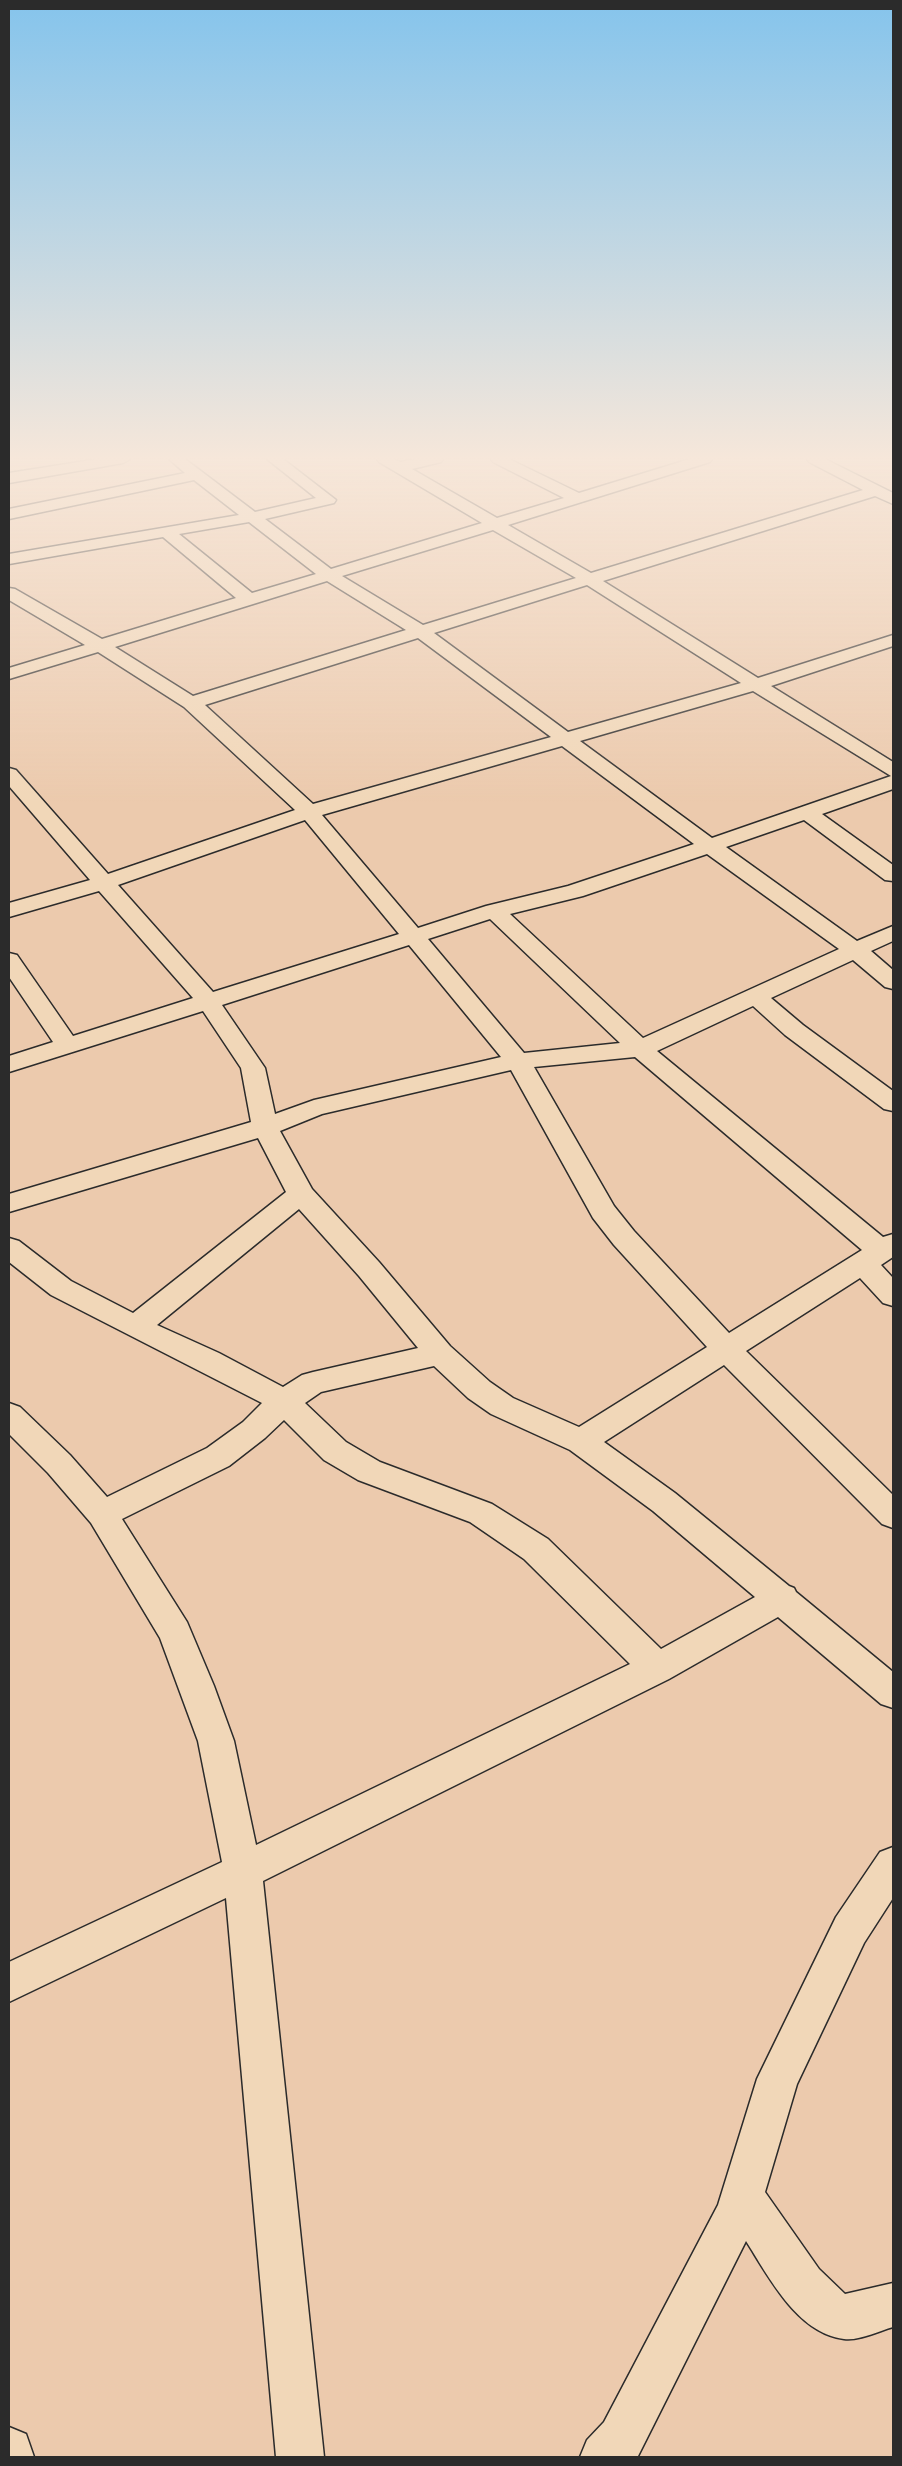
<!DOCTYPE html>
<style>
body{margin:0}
#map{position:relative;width:902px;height:2466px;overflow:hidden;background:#eccaad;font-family:Caveat,sans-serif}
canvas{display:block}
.frame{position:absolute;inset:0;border:10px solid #2b2b2b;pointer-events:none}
</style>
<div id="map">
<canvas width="902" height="2466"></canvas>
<div class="frame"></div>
</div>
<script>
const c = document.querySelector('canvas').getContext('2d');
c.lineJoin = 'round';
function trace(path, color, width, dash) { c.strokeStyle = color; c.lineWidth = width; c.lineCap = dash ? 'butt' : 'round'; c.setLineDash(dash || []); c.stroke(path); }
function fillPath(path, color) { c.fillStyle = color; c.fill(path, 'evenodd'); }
const street = new Path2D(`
 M98,459H130L123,463L9,483V473Z
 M169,459H185L255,512L316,498L267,459H283L336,500L334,503L265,519L331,569L482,523L379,462L377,459H394L400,462L417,459H443L441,462L412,469L497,518L564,498L493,462L491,459H509L579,493L690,459H712L710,462L508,525L591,573L863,490L809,462L807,459H825L893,493V504L875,496L603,581L758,678L893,635V646L771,686L893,762V789L822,814L893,865V881L885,880L804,820L726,847L857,941L893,926V941L871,951L893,970V989L885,987L853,960L771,998L803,1025L893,1091V1111L884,1109L785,1035L753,1006L657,1051L883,1237L893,1234V1257L881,1265L893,1278V1306L883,1303L860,1278L746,1351L893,1495V1528L882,1524L724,1365L604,1442L675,1493L789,1586L794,1588L796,1592L893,1672V1708L881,1704L778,1617L669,1679L263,1881L324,2457H276L226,1898L9,2002V1962L222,1862L198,1741L160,1638L91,1523L48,1473L9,1434V1403L20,1407L70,1455L107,1497L207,1448L243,1422L262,1403L51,1295L9,1262V1238L19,1241L71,1281L133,1313L286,1192L258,1138L9,1212V1194L251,1122L241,1068L203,1011L9,1072V1056L53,1042L9,977V953L17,955L73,1036L193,998L99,891L9,917V903L90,880L9,786V768L16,770L108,874L295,810L184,707L98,652L9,679V668L85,645L9,600V588L15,589L102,639L236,598L163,537L9,564V554L239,515L194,480L9,519V509L185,473ZM249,522L316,574L252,593L179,534ZM493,530L576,578L423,625L342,576ZM327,581L406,630L193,696L115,647ZM587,585L741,683L568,732L434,633ZM418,638L551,737L313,804L205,705ZM753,691L891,776L712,838L580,741ZM562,746L694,844L568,886L486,906L418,928L322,815ZM305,820L399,934L213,992L118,885ZM707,854L839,949L643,1038L510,914L583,896ZM490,919L620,1043L524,1053L428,939ZM409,945L501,1057L314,1100L275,1114L265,1068L222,1005ZM635,1057L862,1250L729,1333L634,1231L614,1206L534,1067ZM511,1070L593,1218L614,1245L707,1347L579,1427L513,1398L490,1382L450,1346L379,1262L312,1189L280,1131L322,1114ZM299,1209L359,1276L418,1348L313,1372L302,1375L283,1387L219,1353L157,1325ZM434,1366L468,1398L491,1414L570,1450L653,1511L755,1597L661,1649L548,1539L492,1504L380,1462L346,1442L305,1403L321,1392ZM284,1420L324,1460L358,1480L470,1522L524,1559L630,1664L256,1845L234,1741L214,1686L187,1622L122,1519L229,1466L265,1438Z
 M893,1847V1898L864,1943L797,2084L765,2192L819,2269L845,2294L893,2283V2327C879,2331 859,2341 844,2339C797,2333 769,2277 746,2241L638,2456L580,2457L587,2440L604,2422L718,2205L757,2079L836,1917L880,1852Z
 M9,2427L26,2434L34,2457H9Z`);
trace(street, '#2b2b2b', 3);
fillPath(street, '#f1d7b8');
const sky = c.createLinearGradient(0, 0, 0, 804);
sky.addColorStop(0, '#85c4ec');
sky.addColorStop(0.57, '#f6e7da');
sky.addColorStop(1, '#f6e7da00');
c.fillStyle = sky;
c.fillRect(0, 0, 902, 804);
</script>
